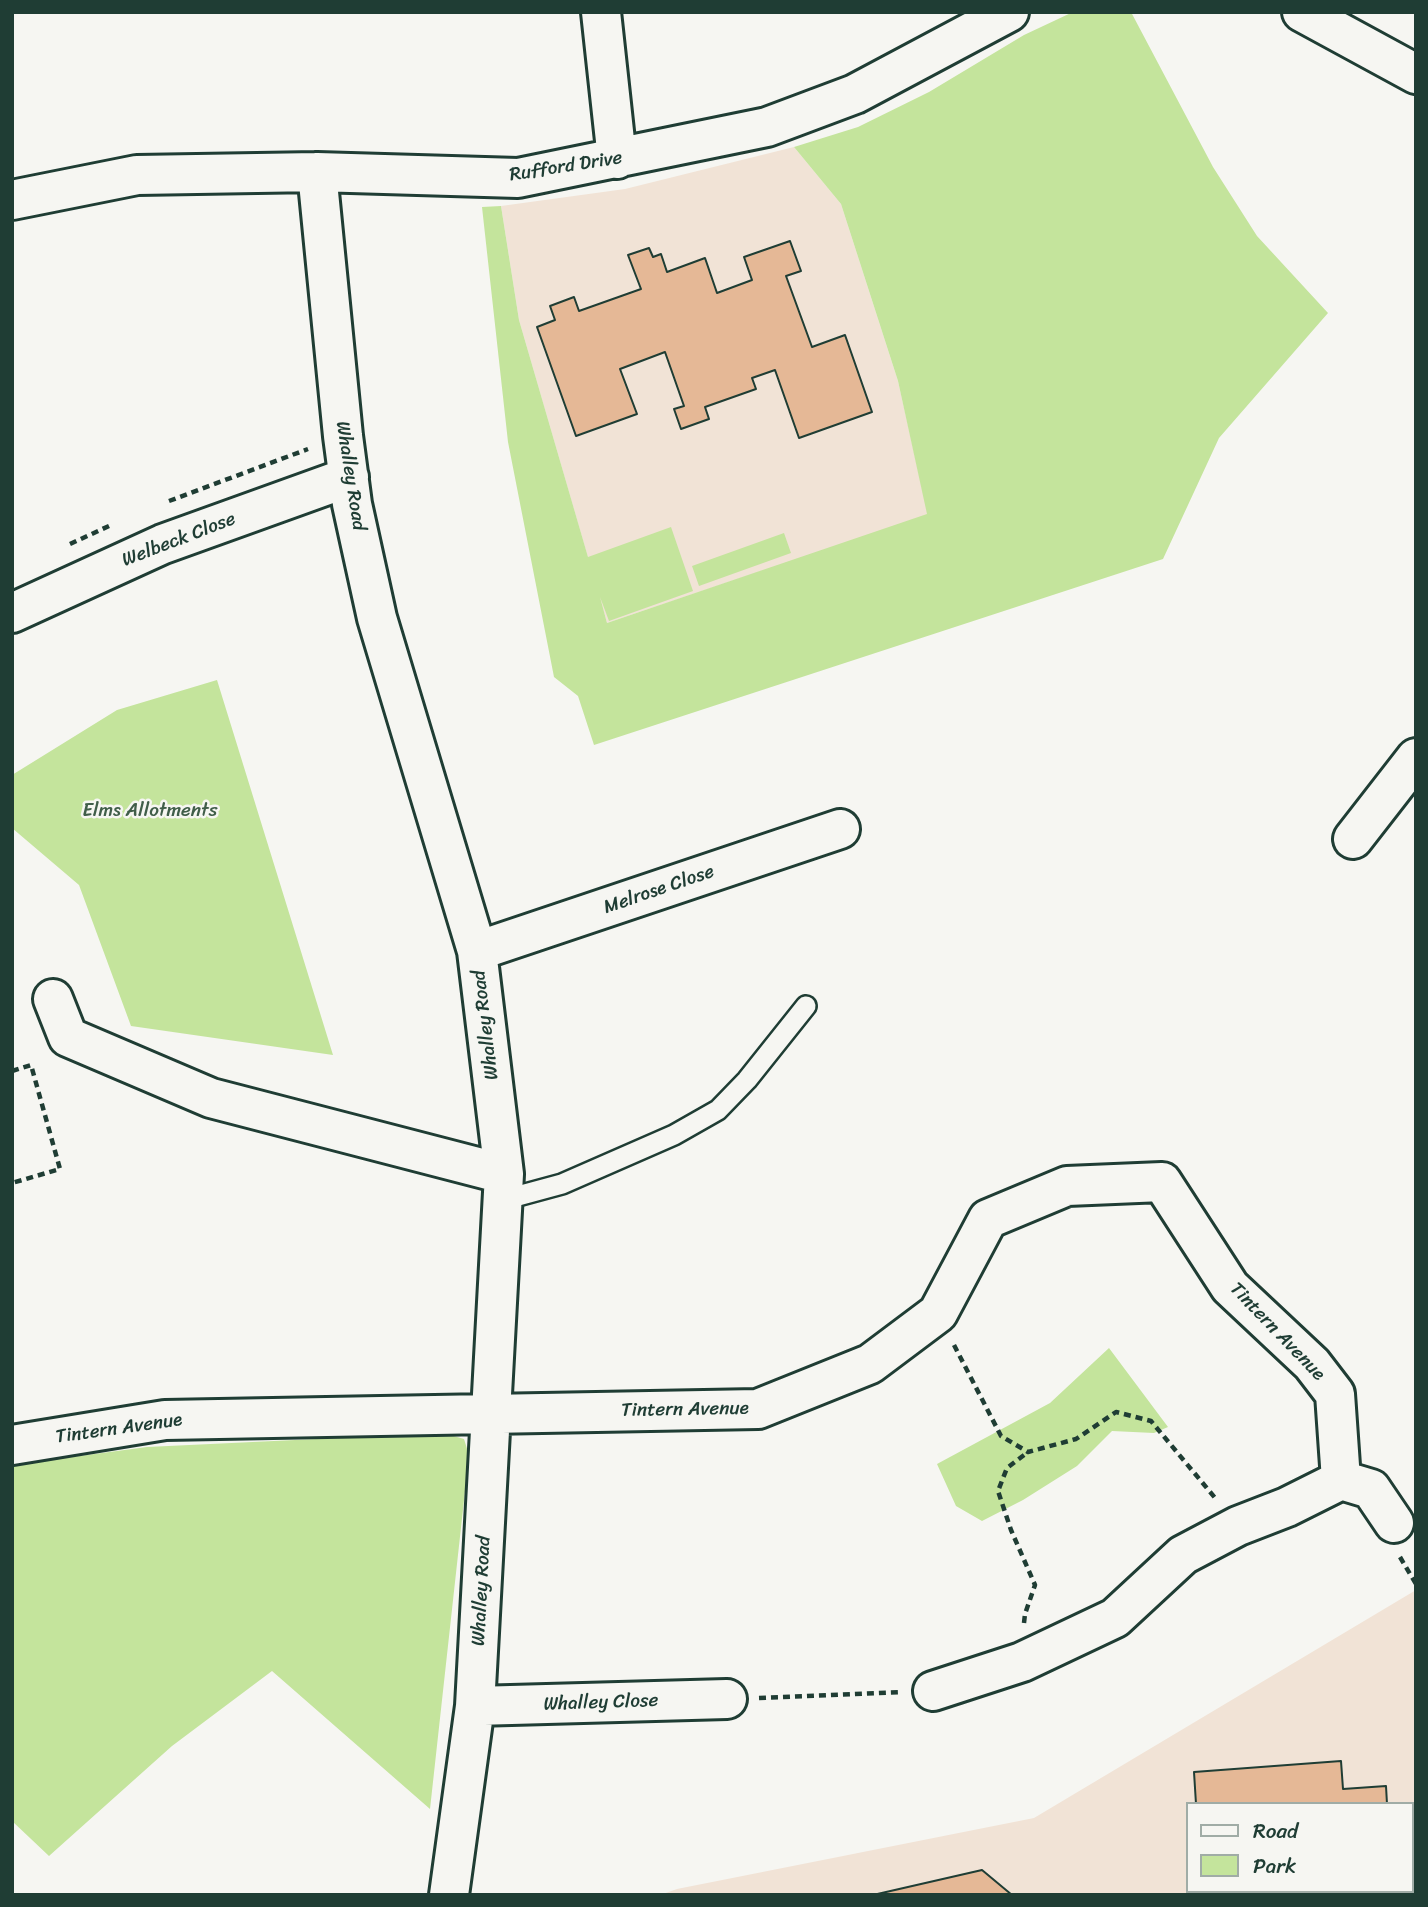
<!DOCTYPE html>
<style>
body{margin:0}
#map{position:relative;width:1428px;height:1907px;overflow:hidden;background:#f6f6f2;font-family:Sriracha,sans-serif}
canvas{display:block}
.frame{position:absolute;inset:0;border:14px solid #1f3d34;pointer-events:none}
.legend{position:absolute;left:1186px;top:1802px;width:228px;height:91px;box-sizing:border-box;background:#f6f6f2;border:2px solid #a0aca6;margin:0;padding:9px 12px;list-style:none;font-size:21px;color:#1f3d34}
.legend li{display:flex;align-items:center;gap:14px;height:35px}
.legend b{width:35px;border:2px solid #a0aca6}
</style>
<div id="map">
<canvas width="1428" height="1907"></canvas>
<div class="frame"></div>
<ul class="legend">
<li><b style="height:9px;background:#f6f6f2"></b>Road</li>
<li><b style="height:19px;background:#c4e49c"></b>Park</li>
</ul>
</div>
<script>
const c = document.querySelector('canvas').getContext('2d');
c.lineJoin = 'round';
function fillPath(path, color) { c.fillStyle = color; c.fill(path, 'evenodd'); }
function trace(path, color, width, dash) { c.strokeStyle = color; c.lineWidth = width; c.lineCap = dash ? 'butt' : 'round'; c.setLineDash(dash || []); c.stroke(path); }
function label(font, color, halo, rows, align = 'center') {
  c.font = font + ' Sriracha,sans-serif'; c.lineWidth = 5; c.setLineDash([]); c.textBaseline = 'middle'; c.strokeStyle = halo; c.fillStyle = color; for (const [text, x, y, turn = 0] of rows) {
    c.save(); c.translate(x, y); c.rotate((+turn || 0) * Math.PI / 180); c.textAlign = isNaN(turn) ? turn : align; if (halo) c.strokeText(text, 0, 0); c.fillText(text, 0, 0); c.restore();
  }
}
fillPath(new Path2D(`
 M794,147L841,204L898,381L928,515L607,623L519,320L501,206L625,189Z
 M1416,1590V1895H660L677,1889L1034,1818ZM1188,1804H1412V1891H1188Z`), '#f1e3d6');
fillPath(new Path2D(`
 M1073,12H1131L1213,167L1257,236L1328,313L1219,438L1163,559L594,745L578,696L554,677L508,442L482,207L501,206L519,320L588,557L671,527L693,591L609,621L600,597L607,623L927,514L898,381L841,204L794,147L858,127L929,92L1024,35Z
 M784,533L791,553L699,586L692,566Z
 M217,680L333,1055L131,1026L79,885L12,828V775L117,710Z
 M1109,1348L1168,1427L1154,1433L1112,1431L1077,1466L1023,1500L982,1521L956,1506L937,1464L1050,1403Z
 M443,1433L464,1439L469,1455L430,1809L272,1671L172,1746L49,1856L12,1821V1465L147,1447Z`), '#c4e49c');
const building = new Path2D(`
 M790,241L801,271L786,276L812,347L845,335L872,412L799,438L775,370L752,378L756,389L705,407L709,419L681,429L674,409L684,406L665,352L620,369L637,414L576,436L537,327L555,320L550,306L574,297L579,311L641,289L628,255L649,248L653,257L661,254L667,272L705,258L717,293L752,280L744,257Z
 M1341,1761L1343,1789L1386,1786L1387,1804H1196L1194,1772Z
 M982,1870L1012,1895H873Z
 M1202,1891H1354V1895H1203Z`);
fillPath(building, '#e5b896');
trace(building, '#1f3d34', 2);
const lane = new Path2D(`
 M503,1200L562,1184L674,1135L718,1110L747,1080L806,1006`);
const street = new Path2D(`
 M601,12L617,159
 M1302,12L1416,74
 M317,172L343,436L352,504L377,618L477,951L504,1174L475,1706L449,1895
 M12,200L137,175L317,172L518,178L767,127L855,94L1009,12
 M12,613L163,544L349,477
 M1353,839L1416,758
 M477,951L840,829
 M53,999L68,1037L211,1098L504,1174
 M12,1445L165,1420L758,1409L870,1364L938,1313L988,1219L1067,1186L1162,1182L1230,1287L1312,1364L1335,1394L1341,1480L1371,1489L1394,1523
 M933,1691L1022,1662L1115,1618L1183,1555L1238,1526L1287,1507L1341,1480
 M475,1706L727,1699`);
trace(lane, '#1f3d34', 24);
trace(street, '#1f3d34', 44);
trace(new Path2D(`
 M169,501L308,449
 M70,544L109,526
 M12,1071L31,1065L60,1169L12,1183
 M954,1345L1001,1436L1028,1452L1076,1439L1116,1412L1151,1421L1216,1499
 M1400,1557L1416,1584
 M1024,1623L1025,1614L1035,1585L1011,1530L998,1491L1007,1468L1028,1452
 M759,1698L901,1692`), '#1f3d34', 4.5, [7, 5]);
trace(lane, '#f6f6f2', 19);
trace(street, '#f6f6f2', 38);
label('19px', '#1f3d34', '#f6f6f2', [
 ["Rufford Drive",566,167,-9],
 ["Whalley Road",350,476,81],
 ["Welbeck Close",179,540,-21],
 ["Melrose Close",659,890,-19],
 ["Whalley Road",486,1025,-97],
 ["Tintern Avenue",1277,1332,46],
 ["Tintern Avenue",685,1410,-1],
 ["Tintern Avenue",119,1429,-8],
 ["Whalley Road",482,1591,-87],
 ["Whalley Close",601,1703,-2]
]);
label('19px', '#405e49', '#f6f6f2', [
 ["Elms Allotments",150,811]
]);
</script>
